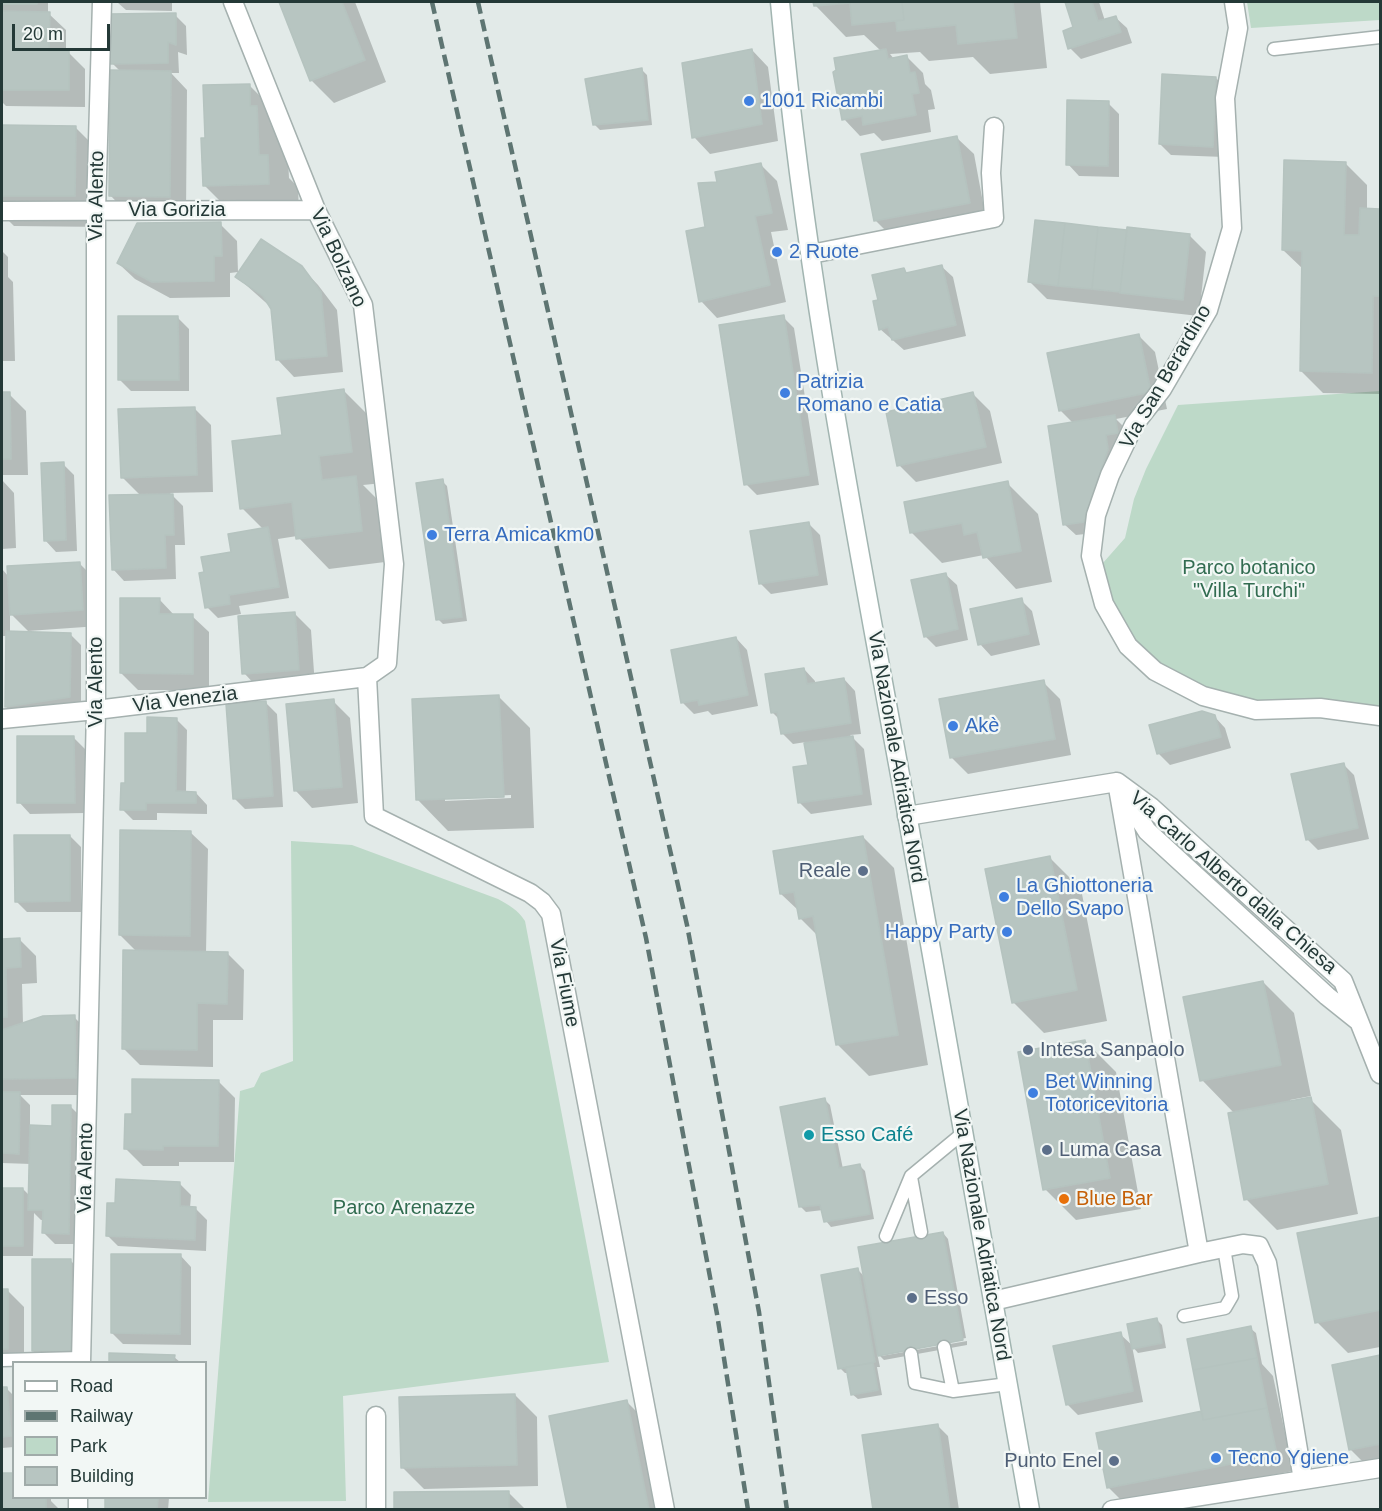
<!DOCTYPE html>
<meta charset="utf-8">
<style>
body{margin:0}
#map{position:relative;width:1382px;height:1511px;overflow:hidden;background:#e2eae8;font-family:Arial,sans-serif}
canvas{display:block}
.frame{position:absolute;inset:0;border:3px solid #243937;pointer-events:none}
.legend{position:absolute;left:12px;top:1361px;width:195px;height:138px;box-sizing:border-box;background:#f2f7f5;border:2px solid #a0aba9;margin:0;padding:8px 10px;list-style:none;font-size:18px;color:#243937}
.legend li{display:flex;align-items:center;gap:12px;height:30px}
.legend b{width:30px;border:2px solid #a0aba9}
.scale{position:absolute;left:12px;top:24px;width:98px;height:27px;box-sizing:border-box;border:3px solid #243937;border-top:0;padding-left:8px;font-size:18px;line-height:21px;white-space:nowrap;color:#243937;-webkit-text-stroke:4px #f2f7f5;paint-order:stroke}
</style>
<div id="map">
<canvas width="1382" height="1511"></canvas>
<div class="frame"></div>
<ul class="legend">
<li><b style="height:8px;background:#fff"></b>Road</li>
<li><b style="height:8px;background:#5e7572"></b>Railway</li>
<li><b style="height:16px;background:#bdd9c8"></b>Park</li>
<li><b style="height:16px;background:#b7c5c1"></b>Building</li>
</ul>
<div class="scale">20 m</div>
</div>
<script>
const c = document.querySelector('canvas').getContext('2d');
c.lineJoin = 'round';
function fillPath(path, color) { c.fillStyle = color; c.fill(path, 'evenodd'); }
function trace(path, color, width, dash) { c.strokeStyle = color; c.lineWidth = width; c.lineCap = dash ? 'butt' : 'round'; c.setLineDash(dash || []); c.stroke(path); }
function label(font, color, halo, rows, align = 'center') {
  c.font = font + ' Arial,sans-serif'; c.lineWidth = 4.5; c.setLineDash([]); c.textBaseline = 'middle'; c.strokeStyle = halo; c.fillStyle = color; for (const [text, x, y, turn = 0] of rows) {
    c.save(); c.translate(x, y); c.rotate((+turn || 0) * Math.PI / 180); c.textAlign = isNaN(turn) ? turn : align; if (halo) c.strokeText(text, 0, 0); c.fillText(text, 0, 0); c.restore();
  }
}
fillPath(new Path2D(`
 M1247,2H1380V20L1251,28Z
 M1380,391V723L1317,717L1240,715L1198,703L1160,684L1095,572L1125,538L1134,499L1146,469L1178,405Z
 M291,841L352,845L498,899C509,905 518,910 525,921L609,1362L343,1396L346,1501L208,1502L240,1091L254,1087L261,1073L293,1061Z`), '#bdd9c8');
fillPath(new Path2D(`
 M2,2H48V13L66,30V52H68L85,69V107L6,106L2,102Z
 M117,2H172V11L126,10Z
 M281,2H355L386,82L334,103L312,81Z
 M815,2H1040L1047,68L990,74L973,57L929,61L920,52L890,54L894,59L907,57L923,73L925,84L931,90L935,109L928,110L931,132L882,141L874,133L860,136L844,119L881,51L864,35L846,37L815,5Z
 M1067,2H1099L1105,21L1115,17L1127,28L1132,43L1081,59L1070,48L1075,28Z
 M175,15L186,26L187,55L178,52L179,73H171L187,90L186,214L127,213L111,196L121,72L112,63Z
 M752,50L768,67L778,141L710,154L694,137Z
 M642,70L647,75L652,125L600,130L595,125Z
 M1216,78L1227,90L1224,157L1171,155L1160,144Z
 M249,85L280,116L287,139L289,178L298,187L299,215L236,217L205,186L206,139Z
 M1108,103L1119,114V177L1079,176L1068,164Z
 M2,127H75L106,158V227L14,226L2,214Z
 M957,138L974,154L986,219L892,237L875,220Z
 M1345,163L1367,185V210H1380V394L1323,393L1301,371L1303,269L1283,250Z
 M760,164L777,181L788,230L771,232L786,302L717,318L701,301L707,228L719,183Z
 M220,224L237,241L238,272L230,273V297L170,298L135,279L118,263Z
 M1128,231L1189,235L1206,252L1199,316L1047,299L1030,282Z
 M2,251L8,257V277L13,282L15,361H2Z
 M941,266L953,277L966,336L904,350L880,329L879,301L904,270L908,274Z
 M301,267L318,285L337,310L343,372L294,377L278,360L273,309L237,277Z
 M783,317L794,328L819,485L757,495L746,484Z
 M178,318L189,329V391H131L120,380Z
 M1138,335L1155,352L1167,409L1116,419L1125,428L1095,533L1076,535L1064,524L1073,423L1061,411L1049,354Z
 M344,391L375,422L383,483L363,485L386,508L393,561L329,569L297,536L278,539L289,598L239,606L241,614L218,618L207,607L233,553L263,529L242,508L283,436Z
 M2,394H9L26,411L28,475H2Z
 M973,394L990,411L1002,463L916,482L899,465Z
 M194,408L211,425L213,492L170,493L183,506L185,545H175L176,579L124,581L113,569L141,496L122,477Z
 M63,464L74,475L77,551L56,552L45,540Z
 M2,480L14,493L16,548L2,549Z
 M442,481L447,486L467,621L443,624L438,619Z
 M1007,483L1038,514L1052,582L1016,589L984,555L942,563L911,532Z
 M809,524L820,535L828,585L771,594L760,583Z
 M79,563L96,580L99,626L28,631L10,613V633L70,634L81,645V707L17,718L6,707L7,636H2V569L9,577Z
 M945,574L957,585L968,640L936,647L925,636Z
 M159,599L175,616H192L209,632V690H138L121,673Z
 M1021,600L1032,611L1040,645L991,656L980,644Z
 M294,613L311,630L315,686L260,690L244,673Z
 M736,638L747,650L758,706L712,715L708,711L694,714L683,703Z
 M804,669L815,681V684L844,679L855,691L861,734L850,735L864,749L872,805L811,814L800,803L810,766L806,742L793,744L782,733L780,720L772,712Z
 M1043,682L1060,699L1071,755L968,774L951,757Z
 M499,697L530,728L534,828L448,831L417,799ZM511,795V798L445,801V798Z
 M333,701L350,718L358,803L312,808L296,791Z
 M266,703L277,714L283,807L245,809L234,798Z
 M1214,716L1225,728L1231,748L1170,765L1158,753Z
 M176,719L187,730L186,793H196L207,805V814L157,813V820H133L122,809L126,785L148,735Z
 M74,738L85,749V813L30,814L19,802Z
 M1343,764L1354,775L1369,839L1318,850L1307,839Z
 M191,833L208,849L206,953H227L244,970L243,1020H213V1067L140,1065L123,1048L137,952L120,935Z
 M70,836L81,847V912H27L16,901Z
 M863,837L894,868L928,1065L869,1076L837,1044L819,937L800,918L799,911L781,894Z
 M1050,858L1081,889L1107,1021L1044,1033L1013,1002Z
 M2,940H20L36,956L37,983L22,984L23,1024L74,1017L91,1034L92,1095H20L30,1105V1127H53L71,1107L82,1118L80,1244H55L44,1233V1220H41L34,1213L33,1256H2V1189H23L30,1196L31,1164L2,1163Z
 M1263,982L1294,1013L1311,1096L1290,1100L1291,1103L1310,1099L1341,1130L1358,1214L1277,1230L1246,1199L1234,1113L1202,1080Z
 M1085,1041L1116,1072L1141,1209L1076,1220L1045,1189Z
 M218,1081L235,1098L234,1162H179V1166H143L126,1149Z
 M825,1100L830,1105L843,1169L860,1166L865,1171L874,1219L831,1227L826,1221L823,1210L806,1212L801,1207Z
 M180,1184L191,1195L190,1208L196,1209L207,1220L206,1251L118,1246L107,1235L117,1205Z
 M1380,1218V1347L1348,1353L1317,1322Z
 M943,1233L948,1239L966,1338L881,1353V1356L967,1341V1345L884,1360L877,1353L880,1367H877L882,1395L858,1399L852,1394L848,1373H845L840,1368L857,1269L866,1278Z
 M180,1255L191,1267V1345L123,1344L112,1333Z
 M71,1261L82,1272V1362H45L33,1351Z
 M2,1290H7L24,1307V1362L2,1365Z
 M1157,1320L1162,1325L1166,1348L1138,1353L1132,1346L1143,1402L1078,1415L1067,1404L1120,1334L1133,1346Z
 M1250,1328L1256,1333L1262,1364L1273,1376L1293,1471L1125,1504L1108,1487L1203,1413Z
 M110,1355L174,1357L180,1362H110Z
 M1380,1357V1479L1350,1449L1334,1366Z
 M6,1388L14,1396V1447L2,1448V1389Z
 M515,1395L537,1417L538,1486L424,1489L402,1467Z
 M627,1402L649,1424L666,1510H569Z
 M937,1425L948,1436L959,1510H874Z
 M2,1474H14V1498H51V1501L60,1510H2Z
 M508,1492L526,1510H396Z
 M107,1498H169L168,1510L106,1509Z`), '#0003');
const building = new Path2D(`
 M2,2H37V4H2Z
 M279,2H342L365,60L310,81Z
 M813,2H902L904,20L852,25L850,3L814,6Z
 M902,2H1013L1017,38L958,44L956,25L897,31L896,21L904,20Z
 M1065,2H1092L1098,21L1116,16L1121,32L1068,49L1063,31L1073,27Z
 M2,11L50,12L49,51H69V90H2Z
 M176,13V45L168,42V63L110,64L109,14Z
 M752,49L762,124L692,138L682,63Z
 M886,49L888,59L907,55L910,73L915,72L919,93L912,94L916,115L863,125L862,116L842,120L833,72L836,70L834,58Z
 M642,68L648,120L593,125L585,79Z
 M110,70L171,71L170,197L109,196Z
 M1162,74L1216,77L1213,147L1159,144Z
 M250,84V106H257L259,155H268L269,184L203,186L201,138H205L203,85Z
 M1067,100L1109,101L1108,166L1066,165Z
 M2,125L76,126L75,196H2Z
 M957,136L970,203L874,221L861,154Z
 M1284,160L1346,162L1344,235H1359L1360,208L1380,209V296H1373L1372,373L1300,371L1302,251L1282,250Z
 M761,163L772,213L755,216L770,285L699,302L686,231L705,227L698,183L717,182L715,172Z
 M1035,220L1065,223L1058,286L1028,282Z
 M221,222L222,256H214V281L152,282L117,263L137,223Z
 M1065,223L1098,227L1092,289L1058,286Z
 M1098,227L1127,230L1120,292L1092,289Z
 M1127,227L1190,234L1183,300L1120,293Z
 M261,239L302,266L321,292L327,356L276,360L271,309L263,296L235,277Z
 M942,265L956,325L892,340L888,327L879,330L873,301L878,300L872,275L904,268L906,273Z
 M784,315L809,475L744,485L719,325Z
 M118,316H178L179,380H118Z
 M1139,334L1151,392L1059,411L1047,353Z
 M344,389L352,452L319,456L322,480L356,476L362,531L296,539L292,502L240,509L232,441L282,435L277,398Z
 M2,392H10L11,459H2Z
 M973,392L986,447L897,466L886,412Z
 M195,407L197,475L121,478L118,409Z
 M1115,415L1118,433L1106,435L1108,449L1084,522L1063,525L1048,426Z
 M64,462L66,540L44,541L41,463Z
 M443,479L462,617L436,620L416,483Z
 M1008,481L1021,551L983,558L977,532L964,535L962,523L910,533L904,502Z
 M173,494L174,535H165L166,568L112,570L109,495Z
 M809,522L818,575L759,584L750,531Z
 M268,527L279,587L229,595L230,604L205,608L199,573L204,572L201,557L231,552L228,534Z
 M80,562L83,610L10,615L7,566Z
 M946,573L958,629L924,637L911,580Z
 M120,598H160L159,614H193V674L120,673Z
 M1022,598L1029,634L978,645L970,609Z
 M295,612L299,670L242,674L238,616Z
 M6,631L71,633L70,697L5,707Z
 M736,637L748,695L699,705L698,700L681,703L671,650Z
 M804,668L807,684L844,678L851,723L781,734L777,712L771,713L765,674Z
 M1044,680L1055,739L950,758L939,699Z
 M499,695L504,797L416,800L412,699Z
 M334,699L342,787L294,791L286,704Z
 M266,701L273,796L233,799L226,704Z
 M1202,711L1215,715L1221,737L1157,754L1149,725Z
 M147,717L177,718L176,791L196,792V803H146V810H120L121,783H125V733H147Z
 M17,736H74L75,803H17Z
 M853,736L862,794L798,803L793,767L808,765L804,743Z
 M1344,763L1358,828L1306,840L1291,774Z
 M120,830L191,831L190,936L119,935Z
 M14,835H70V901L15,902Z
 M863,836L898,1035L836,1045L813,916L799,919L794,892L780,894L773,851Z
 M1050,856L1077,990L1012,1003L985,869Z
 M20,938L21,967L6,968L7,1017H2V939Z
 M123,950L228,952L227,1004L197,1003V1050L122,1049Z
 M1263,981L1281,1065L1200,1081L1183,997Z
 M75,1015L76,1078L2,1079V1030L43,1016Z
 M1085,1040L1110,1178L1043,1190L1018,1052Z
 M132,1079L219,1080L218,1146H163V1150L124,1149L125,1114H132Z
 M2,1092H20L19,1154L2,1153Z
 M1311,1097L1328,1184L1244,1200L1228,1113Z
 M825,1098L839,1168L860,1164L870,1214L824,1222L820,1205L799,1207L780,1107Z
 M52,1105H71L69,1234L42,1233L43,1210H28L30,1125L52,1126Z
 M116,1179L180,1182V1206L196,1207L195,1240L106,1236L107,1203H115Z
 M2,1188H23V1246H2Z
 M1380,1217V1310L1315,1323L1297,1233Z
 M943,1232L963,1340L878,1356L858,1247Z
 M111,1254H181L180,1334L111,1333Z
 M32,1259H71V1351H32Z
 M858,1268L875,1362L838,1369L821,1275Z
 M2,1289H8V1349H2Z
 M1157,1318L1162,1343L1132,1349L1127,1324Z
 M1251,1326L1257,1358L1193,1370L1187,1339Z
 M1121,1332L1133,1391L1066,1405L1053,1346Z
 M109,1353L175,1355L174,1362H109Z
 M1380,1355V1444L1349,1450L1332,1365Z
 M1257,1358L1267,1408L1203,1420L1193,1370Z
 M873,1363L878,1390L851,1395L846,1367Z
 M2,1387H7L11,1436L2,1437Z
 M515,1394L517,1465L401,1468L399,1397Z
 M627,1400L649,1510H568L549,1416Z
 M1267,1408L1277,1455L1107,1488L1096,1433L1202,1411L1203,1420Z
 M938,1424L950,1510H873L862,1435Z
 M2,1473H14V1498H46V1510H2Z
 M509,1491V1510H394V1492Z
 M105,1498H158L157,1510H105Z`);
fillPath(building, '#b7c5c1');
trace(building, '#b5c3bf', 1.5);
const lane = new Path2D(`
 M1274,49L1380,37
 M911,1177L921,1232
 M886,1236L911,1176L963,1133
 M1184,1316L1225,1308L1232,1296L1224,1248
 M944,1347L953,1391
 M911,1354L915,1383L953,1391L1008,1384
 M2,1360L81,1358`);
const street = new Path2D(`
 M233,2L316,210L363,305L394,564L387,663L367,677L374,816L530,893L542,902L551,914L665,1510
 M1234,2L1238,28L1225,98L1232,228L1208,310L1162,389L1134,425L1110,475L1096,515L1091,556L1104,604L1128,646L1155,671L1203,696L1256,710L1320,708L1380,716
 M2,211L316,210
 M811,254L994,218L991,173L994,127
 M2,719L96,710L367,677
 M1117,782L1151,807L1343,981L1380,1074
 M1122,791L1147,831L1327,996L1357,1020
 M907,816L1117,782L1199,1253L993,1301
 M1199,1253L1243,1244L1259,1246L1267,1263L1303,1480
 M81,1362L96,710V210L102,2
 M78,1510V1498
 M376,1510V1416
 M1112,1510L1380,1468`);
const secondary = new Path2D(`
 M780,2C804,267 855,529 903,791C947,1030 987,1270 1030,1510`);
trace(lane, '#a5b1af', 15);
trace(street, '#a5b1af', 21);
trace(secondary, '#a2b5b1', 21);
trace(lane, '#fff', 12);
trace(street, '#fff', 18);
trace(secondary, '#fff', 18);
trace(new Path2D(`
 M432,2L646,938L717,1314L748,1510
 M478,2L687,925L759,1312L787,1510`), '#5e7572', 4.5, [12, 6]);
for (const [x, y, r, color] of [
 [749,101,6,"#3f7fe0"],
 [777,252,6,"#3f7fe0"],
 [785,393,6,"#3f7fe0"],
 [432,535,6,"#3f7fe0"],
 [953,726,6,"#3f7fe0"],
 [863,871,6,"#5c6f8a"],
 [1004,897,6,"#3f7fe0"],
 [1007,932,6,"#3f7fe0"],
 [1028,1050,6,"#5c6f8a"],
 [1033,1093,6,"#3f7fe0"],
 [809,1135,6,"#0f9aa8"],
 [1047,1150,6,"#5c6f8a"],
 [1064,1199,6,"#e8710a"],
 [912,1298,6,"#5c6f8a"],
 [1216,1458,6,"#3f7fe0"],
 [1114,1461,6,"#5c6f8a"]
]) { const dot = new Path2D(); dot.arc(x, y, r, 0, 2 * Math.PI); c.fillStyle = color; c.fill(dot); trace(dot, '#f2f7f5', 2); }
label('20px', '#366cbe', '#f2f7f5', [
 ["1001 Ricambi",761,101],
 ["2 Ruote",789,252],
 ["Patrizia",797,382],
 ["Romano e Catia",797,405],
 ["Terra Amica km0",444,535],
 ["Akè",965,726],
 ["La Ghiottoneria",1016,886],
 ["Dello Svapo",1016,909],
 ["Happy Party",995,932,"right"],
 ["Bet Winning",1045,1082],
 ["Totoricevitoria",1045,1105],
 ["Tecno Ygiene",1228,1458]
], 'left');
label('20px', '#243937', '#f2f7f5', [
 ["Via Alento",97,196,-89],
 ["Via Gorizia",177,210],
 ["Via Bolzano",338,258,65],
 ["Via San Berardino",1166,377,-60],
 ["Via Alento",96,682,-90],
 ["Via Venezia",185,700,-7],
 ["Via Nazionale Adriatica Nord",896,757,80],
 ["Via Carlo Alberto dalla Chiesa",1233,883,41],
 ["Via Fiume",564,983,79],
 ["Via Alento",86,1168,-89],
 ["Via Nazionale Adriatica Nord",981,1235,80]
]);
label('20px', '#326c51', '#f2f7f5', [
 ["Parco botanico",1249,568],
 ["\"Villa Turchi\"",1249,591],
 ["Parco Arenazze",404,1208]
]);
label('20px', '#4e5e75', '#f2f7f5', [
 ["Reale",851,871,"right"],
 ["Intesa Sanpaolo",1040,1050],
 ["Luma Casa",1059,1150],
 ["Esso",924,1298],
 ["Punto Enel",1102,1461,"right"]
], 'left');
label('20px', '#0d838f', '#f2f7f5', [
 ["Esso Café",821,1135]
], 'left');
label('20px', '#c56008', '#f2f7f5', [
 ["Blue Bar",1076,1199]
], 'left');
</script>
